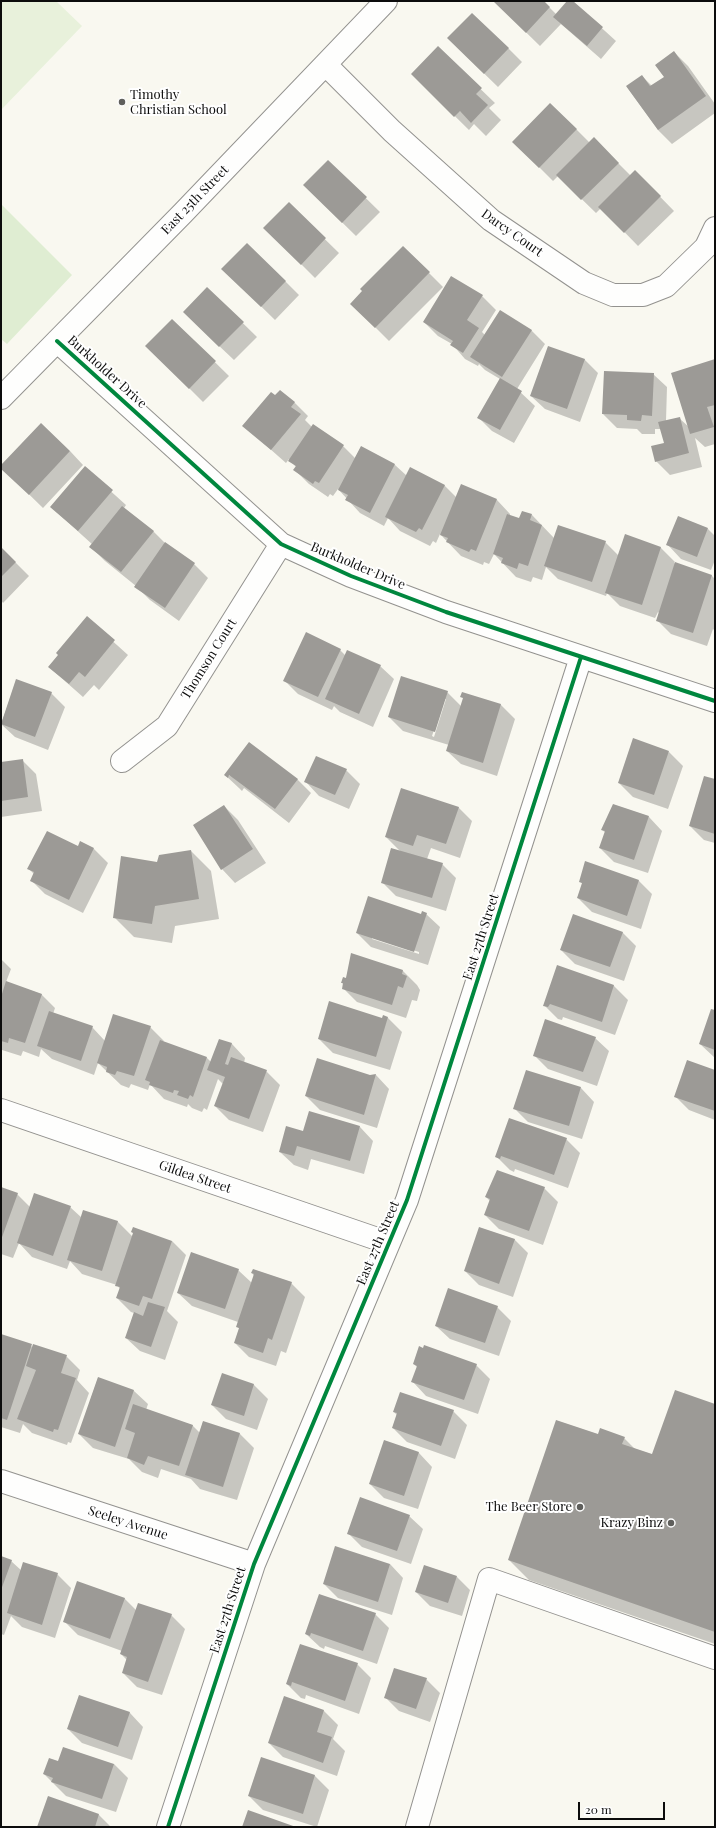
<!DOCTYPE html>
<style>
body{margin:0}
#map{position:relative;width:716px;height:1828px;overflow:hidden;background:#f9f8f0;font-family:"Playfair Display",serif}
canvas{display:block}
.frame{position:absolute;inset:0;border:2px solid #0c0c0c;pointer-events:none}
.scale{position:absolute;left:578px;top:1802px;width:87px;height:18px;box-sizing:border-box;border:2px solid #0c0c0c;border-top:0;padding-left:5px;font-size:12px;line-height:14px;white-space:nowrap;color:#0c0c0c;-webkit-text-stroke:3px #fff;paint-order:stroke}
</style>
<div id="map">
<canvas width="716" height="1828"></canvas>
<div class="frame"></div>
<div class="scale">20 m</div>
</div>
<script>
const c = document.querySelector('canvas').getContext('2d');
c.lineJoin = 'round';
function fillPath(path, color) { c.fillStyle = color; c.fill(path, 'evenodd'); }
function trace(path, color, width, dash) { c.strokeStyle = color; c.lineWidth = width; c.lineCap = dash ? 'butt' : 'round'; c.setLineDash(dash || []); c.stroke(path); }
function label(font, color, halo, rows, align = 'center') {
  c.font = font + ' "Playfair Display",serif'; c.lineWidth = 4; c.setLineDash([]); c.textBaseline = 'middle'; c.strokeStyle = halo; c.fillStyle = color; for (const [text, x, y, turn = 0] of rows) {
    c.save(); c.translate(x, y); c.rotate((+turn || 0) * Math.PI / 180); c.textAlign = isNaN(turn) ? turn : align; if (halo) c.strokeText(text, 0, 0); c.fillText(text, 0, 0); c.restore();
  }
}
fillPath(new Path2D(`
 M1,204L72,275L7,344L1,339Z`), '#dfedd2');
fillPath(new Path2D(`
 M1,1H56L82,26L1,110Z`), '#e8f1db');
fillPath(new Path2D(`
 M494,1H543L557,15L568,1H572L616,41L601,59L561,24L540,46Z
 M438,48L495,103L489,108L501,120L486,136L474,124L469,130L412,74Z
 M508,48L522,62L498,87L462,52Z
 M674,52L688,66L715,104V113L672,144L658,130L627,87L642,76L652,86L665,77Z
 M576,129L590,143L594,139L631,176L635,171L674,211L638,246L601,208L596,213L558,176L553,181L528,156Z
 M328,161L380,212L356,236L304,185Z
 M289,204L339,253L315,278L279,242Z
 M403,247L443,287L389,341L352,304Z
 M223,269L285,281L299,295L275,320Z
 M207,288L257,337L234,360L198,326Z
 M482,296L496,310L482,332L485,335L531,330L545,344L517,389L535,406L514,443L492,431L479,418L500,379L485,370L479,364L478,366L465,359L452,344L438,336L424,322Z
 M172,320L229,376L203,402L147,346Z
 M584,359L598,373L580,422L545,409L531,396Z
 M715,360V444L705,447L695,438L702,467L670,475L656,461L665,444L661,429H655V434H642L637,429L617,428L603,414L653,374L667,387L666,421L679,418L689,427Z
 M276,397L294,402L308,416L305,420L312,427L343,446L355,458L361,447L395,465L407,476L444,485L457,498L497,500L510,514V516L520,519L532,515L554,538L605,542L619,556L626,536L661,548L675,562L674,563L712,576L715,579V631L713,629L707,646L671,634L657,620L659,613L658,612L655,618L620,606L607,593L606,596L558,579L546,567L542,580L533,577L531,582L516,577L494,554L489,564L484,562L483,565L461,556L440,534L436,543L433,541L430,546L400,531L388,518L384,526L360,513L338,489L333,496L330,494L328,497L309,484L295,470L296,467L289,459L286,463L244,426Z
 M70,451L83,465L43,508L1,467Z
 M85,468L126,505L124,508L153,531L166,544L194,564L208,578L179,621L150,600L136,586L105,561L91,547L93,545L51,507Z
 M708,529L715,536V560L711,570L681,559L668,545Z
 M1,548L29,576L3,603L1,600Z
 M87,618L128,655L99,690L94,685L83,697L49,667Z
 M340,650L345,655L380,666L394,679L373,727L340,712L334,706L332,710L298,694L284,680Z
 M17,680L51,693L65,707L48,750L15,737L1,724Z
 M447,692L461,706L464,699L463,693L501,705L515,719L497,776L461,764L447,751L449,745L403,731L389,717ZM444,699H446L434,737L432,736Z
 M669,752L683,766L668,809L633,797L619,783Z
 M22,760L36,774L42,811L1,817V763Z
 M346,770L360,784L349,809L319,796L306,782Z
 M225,775L297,779L311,793L289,823L244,788L242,791L239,788Z
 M715,780V843L704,840L690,826Z
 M224,806L238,820L266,863L235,883L222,869Z
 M458,807L472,821L460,858L431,848L427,859L442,864L456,878L446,911L396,896L382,882L401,852L386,837Z
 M649,817L662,831L648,873L614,862L600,848L606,833L602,830Z
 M81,843L94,849L108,863L83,913L45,894L31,880L34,874L29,869L79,848Z
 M191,851L211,871L219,919L175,926L172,943L134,937L114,917L158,863Z
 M580,881H639L652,894L641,929L592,912L578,898L583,884Z
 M426,914L440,927L428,965L371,947L357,933ZM372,937L419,952V954L372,939Z
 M622,932L636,946L624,981L575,964L561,950Z
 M352,955L403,971L417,985L420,990L417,1001L412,1000L406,1018L357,1002L343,988L344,985L342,983L346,979Z
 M1,959L11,969L6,982L41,994L55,1008L53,1014L92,1027L105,1041L150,1027L164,1041L163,1042L207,1058L211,1062L219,1040L232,1044L245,1058L244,1063L266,1071L280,1085L263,1132L229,1120L215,1106L223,1084L218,1079L207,1110L204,1108L202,1112L192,1108L188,1104L187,1107L164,1099L150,1084L148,1090L131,1084L129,1088L121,1085L98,1063L94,1075L52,1059L41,1049L39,1057L23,1051L21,1056L2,1050L1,1048Z
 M558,967L614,986L628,1000L615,1035L563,1017L562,1020L558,1019L544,1005Z
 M715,1011V1058L700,1044Z
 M383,1017L388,1018L402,1032L390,1070L333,1053L319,1039L383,1019Z
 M595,1038L609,1051L597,1086L548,1069L534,1055Z
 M715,1071V1120L689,1110L675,1096Z
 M376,1075L389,1089L377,1128L320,1110L306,1096Z
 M581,1088L594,1102L582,1139L528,1122L515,1109Z
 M360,1127L373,1141L364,1174L311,1159L308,1170L294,1165L280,1152L303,1132Z
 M566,1139L580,1153L568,1188L515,1169L514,1172L510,1170L496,1156Z
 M1,1188L17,1194L30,1207H70L82,1218L84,1211L118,1222L133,1237L172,1241L186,1255L167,1311L178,1322L165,1360L140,1351L126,1338L134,1313L131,1312L117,1298L120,1289L117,1285L82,1274L70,1261L67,1269L32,1257L19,1243L13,1258L1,1254Z
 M544,1188L558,1202L543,1245L499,1229L485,1215L490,1201L486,1197Z
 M514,1239L528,1253L513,1297L479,1285L465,1271Z
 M238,1270L252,1283L254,1276L252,1273L291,1283L305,1297L286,1353L281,1351L276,1366L249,1357L235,1343L240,1329L237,1326L238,1322L192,1306L178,1293Z
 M497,1307L511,1321L499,1356L450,1339L436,1326Z
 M1,1335L33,1347L66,1356L80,1370L77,1380L89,1393L71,1443L68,1442L67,1445L32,1433L23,1424L20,1433L1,1427Z
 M414,1364L476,1365L490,1379L478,1414L426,1396L413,1382L418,1368Z
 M223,1375L254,1385L268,1399L257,1430L226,1419L212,1405Z
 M98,1378L134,1391L148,1404L146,1410L192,1425L200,1433L203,1422L240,1434L254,1448L237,1500L200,1489L191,1479L161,1469L158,1478L142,1472L129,1459L93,1448L79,1434Z
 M715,1405V1644L529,1580L509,1560L598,1436L624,1438L636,1450L652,1455Z
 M453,1411L467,1425L455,1459L407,1442L393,1428L397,1415L394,1412Z
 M385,1441L419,1453L432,1467L418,1509L384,1498L370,1484Z
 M409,1516L423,1529L411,1564L362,1547L348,1533Z
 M1,1557L11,1561L22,1571L57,1574L71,1588L55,1638L22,1627L11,1616L4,1635L1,1634Z
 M390,1564L403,1578L392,1615L338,1598L324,1584Z
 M457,1577L470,1590L462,1616L430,1606L416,1592Z
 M124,1598L136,1610L171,1615L185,1629L162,1695L137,1687L123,1673L127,1660L121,1654L122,1651L78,1635L64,1621Z
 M375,1614L389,1628L377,1664L325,1646L324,1649L320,1647L306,1634Z
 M300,1645L357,1664L371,1678L359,1714L306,1695L305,1699L301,1698L287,1684Z
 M426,1679L440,1693L430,1722L399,1711L385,1697Z
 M79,1696L130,1713L143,1727L132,1760L82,1743L68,1729Z
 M285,1698L324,1711L338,1725L333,1739L345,1751L337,1776L283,1757L269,1743Z
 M262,1759L315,1776L329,1790L317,1827L263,1810L249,1796Z
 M59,1762L114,1764L128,1778L116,1812L66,1796L44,1774Z
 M48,1797L99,1815L111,1827H38Z`), '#0003');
fillPath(new Path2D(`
 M493,1H544L550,7L526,33Z
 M567,1H573L603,27L587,46L553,17Z
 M472,13L509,48L484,74L447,38Z
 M438,46L482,88L476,94L488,105L471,123L460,111L454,117L411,74Z
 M674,51L706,96L658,130L626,86L642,75L650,86L664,77L655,65Z
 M550,103L577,129L539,168L512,142Z
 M594,137L619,163L581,200L556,175Z
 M328,160L367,197L342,223L303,185Z
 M635,170L661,196L624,233L598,207Z
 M289,202L326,238L301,265L263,228Z
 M247,243L286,281L261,307L221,269Z
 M403,246L430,272L375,328L350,304L362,291L360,289Z
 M451,276L483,295L467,320L479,328L463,353L450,345L453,341L423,322Z
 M207,287L244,322L219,347L183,312Z
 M500,310L532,330L502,377L470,357Z
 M172,319L216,361L189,389L145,346Z
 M548,346L585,359L567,409L530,396Z
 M715,359V405L707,407L714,427L690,434L671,373Z
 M604,371L654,373L652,416L642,415L641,421L627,420V415L602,414Z
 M500,378L522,391L500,430L477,418Z
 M280,390L295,402L291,407L301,414L271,450L242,426L271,392L275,395Z
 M680,417L689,453L655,462L651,446L664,443L658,422Z
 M41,423L70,451L29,495L1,469V465Z
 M313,424L344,445L319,483L315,481L313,484L293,470L296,466L288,461Z
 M361,446L395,464L370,513L345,500L348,495L338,490Z
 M85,466L113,490L78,531L50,507Z
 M410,467L445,485L422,530L419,528L416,532L385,517Z
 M461,484L497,499L476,551L471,549L469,552L446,542L448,538L440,535Z
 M122,506L154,531L121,572L89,547Z
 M522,511L532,514L530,520L542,525L528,566L519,563L517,569L501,563L503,558L493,554L507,514L519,518Z
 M678,516L708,528L697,557L666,545Z
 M558,525L606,541L592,582L544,566Z
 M625,534L661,547L642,605L605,593Z
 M165,542L195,563L165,608L134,587Z
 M1,547L16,562L1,577Z
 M675,562L712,575L693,633L656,621Z
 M87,616L115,640L85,677L79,672L69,684L48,667L58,655L56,653Z
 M306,632L341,649L318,697L283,681Z
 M347,650L381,665L359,714L325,699Z
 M401,676L448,691L435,732L388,717Z
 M16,679L52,692L35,737L1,724Z
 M462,692L501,704L483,763L446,751L463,698L460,697Z
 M633,738L669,751L654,795L618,783Z
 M249,742L298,779L275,809L229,775L228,778L224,775Z
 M316,756L347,769L335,795L304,782Z
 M23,759L28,797L1,801V762Z
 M704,776L715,779V834L689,826Z
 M401,788L459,807L446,844L417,835L413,846L385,837Z
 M613,804L649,816L634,860L599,848L605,831L601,830Z
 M224,805L253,849L221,870L193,825Z
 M47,831L78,846L80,841L94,848L69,900L30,881L34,872L27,869Z
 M391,848L443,863L432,898L381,883Z
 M191,850L199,899L155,906L152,924L113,918L121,856L157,862L159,855Z
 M585,861L639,880L627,916L577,898L582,883L579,882Z
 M368,896L421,914L422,911L427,913L414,952L356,933Z
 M573,914L623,932L610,967L560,950Z
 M351,953L403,970L402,974L407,976L403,988L398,986L392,1005L342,989L343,983H341L343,977L346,978Z
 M557,965L614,985L602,1022L550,1004L548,1007L543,1006Z
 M6,981L42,994L25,1043L9,1038L8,1043L1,1041V997Z
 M329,1001L382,1018L383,1015L388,1017L376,1057L318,1039Z
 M711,1009L715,1010V1050L699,1044Z
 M49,1011L93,1026L81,1061L37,1046Z
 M113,1014L151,1026L134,1076L117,1071L115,1075L106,1072L107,1067L97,1063Z
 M545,1019L596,1037L583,1072L533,1056Z
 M219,1039L232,1043L225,1064L228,1065L231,1057L267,1070L249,1119L214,1106L225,1077L207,1070Z
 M160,1040L207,1057L193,1097L190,1095L188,1099L177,1095L179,1091L174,1090L173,1093L149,1085L150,1082L145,1080Z
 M317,1058L370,1075L376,1074L364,1115L305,1096Z
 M687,1060L715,1070V1111L674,1097Z
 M526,1070L581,1087L569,1126L513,1109Z
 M309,1111L360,1126L350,1161L297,1146L294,1156L279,1152L286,1126L303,1131Z
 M509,1118L567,1138L554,1175L501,1156L500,1159L495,1157Z
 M497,1170L545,1187L529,1231L484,1215L490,1199L485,1197Z
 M1,1187L18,1193L1,1240Z
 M34,1193L71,1206L53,1256L17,1243Z
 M83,1210L118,1221L102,1271L67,1260Z
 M133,1227L172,1241L152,1299L143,1296L139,1306L116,1298L120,1287L115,1286L133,1233L131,1232Z
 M479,1227L515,1239L499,1284L464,1271Z
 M191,1252L239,1269L225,1309L177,1293Z
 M253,1269L292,1282L272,1340L268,1338L263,1353L234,1343L239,1328L236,1327L254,1274L251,1273Z
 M448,1288L498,1306L485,1343L435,1326Z
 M148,1302L165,1307L151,1347L125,1338L134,1312L143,1316Z
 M1,1334L32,1344L7,1420L1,1418Z
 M33,1344L67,1355L61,1373L76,1378L58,1430L54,1429L53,1432L17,1419L36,1370L26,1366Z
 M424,1345L477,1364L464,1400L411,1382L417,1366L413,1364L419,1346L423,1348Z
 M222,1373L254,1384L244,1416L211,1405Z
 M98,1377L134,1390L115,1447L78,1434Z
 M675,1390L715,1404V1632L508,1560L556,1420L598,1434L600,1428L625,1437L622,1444L652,1454Z
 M400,1392L454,1410L441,1446L392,1428L397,1413L393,1412Z
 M133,1404L193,1425L179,1466L148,1456L144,1465L127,1458L135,1433L125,1429Z
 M203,1421L240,1433L223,1487L185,1475Z
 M384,1440L419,1452L404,1496L369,1484Z
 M360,1497L410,1515L397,1551L347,1534Z
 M335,1546L390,1564L378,1602L323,1584Z
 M1,1556L12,1560L1,1590Z
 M23,1562L58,1573L42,1625L7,1613Z
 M424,1565L457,1576L448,1603L415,1592Z
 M77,1581L125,1598L110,1639L63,1622Z
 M319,1594L376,1613L363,1651L311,1633L310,1636L305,1634Z
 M138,1603L172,1614L148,1682L122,1673L127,1657L120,1654Z
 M300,1644L358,1663L345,1701L292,1682L291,1686L286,1684Z
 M394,1668L427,1678L416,1709L384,1698Z
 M79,1695L130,1712L118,1747L67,1729Z
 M284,1696L324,1710L317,1732L332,1737L323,1763L268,1743Z
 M63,1747L114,1764L102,1799L51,1782L53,1778L43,1774L49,1758L58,1761Z
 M261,1757L315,1775L303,1814L248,1796Z
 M48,1796L99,1814L95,1827H37Z
 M248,1810L296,1827H242Z`), '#9c9a96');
const minor = new Path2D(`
 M326,65L392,131L491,220L584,283L613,295H643L666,286L706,247L715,228
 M57,341L281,544L351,576L446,612L715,701
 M1,398L183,213L386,1
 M122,761L167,726L281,544
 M1,1110L389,1243
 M1,1481L254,1564
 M168,1827L254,1564L407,1200L581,657
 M417,1827L489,1579L715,1658`);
trace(minor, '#93928f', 24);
trace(minor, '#fefefd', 22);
trace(new Path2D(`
 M57,341L281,544L351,576L446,612L715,701
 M168,1827L254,1564L407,1200L581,657`), '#00873e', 4);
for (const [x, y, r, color] of [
 [122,102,4,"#5f5f5c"],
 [580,1507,4,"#5f5f5c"],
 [671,1523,4,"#5f5f5c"]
]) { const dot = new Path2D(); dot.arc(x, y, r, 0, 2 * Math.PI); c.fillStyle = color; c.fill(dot); trace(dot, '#fff', 1.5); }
label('13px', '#0c0c0c', '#fff', [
 ["Timothy",130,95,"left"],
 ["Christian School",130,110,"left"],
 ["The Beer Store",572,1507],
 ["Krazy Binz",663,1523]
], 'right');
label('13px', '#0c0c0c', '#fff', [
 ["East 25th Street",195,200,-46],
 ["Darcy Court",512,233,35],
 ["Burkholder Drive",107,372,42],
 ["Burkholder Drive",358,566,23],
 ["Thomson Court",209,659,-58],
 ["East 27th Street",481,937,-72],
 ["Gildea Street",195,1177,19],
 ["East 27th Street",378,1243,-67],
 ["Seeley Avenue",128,1523,18],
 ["East 27th Street",228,1610,-72]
]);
</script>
